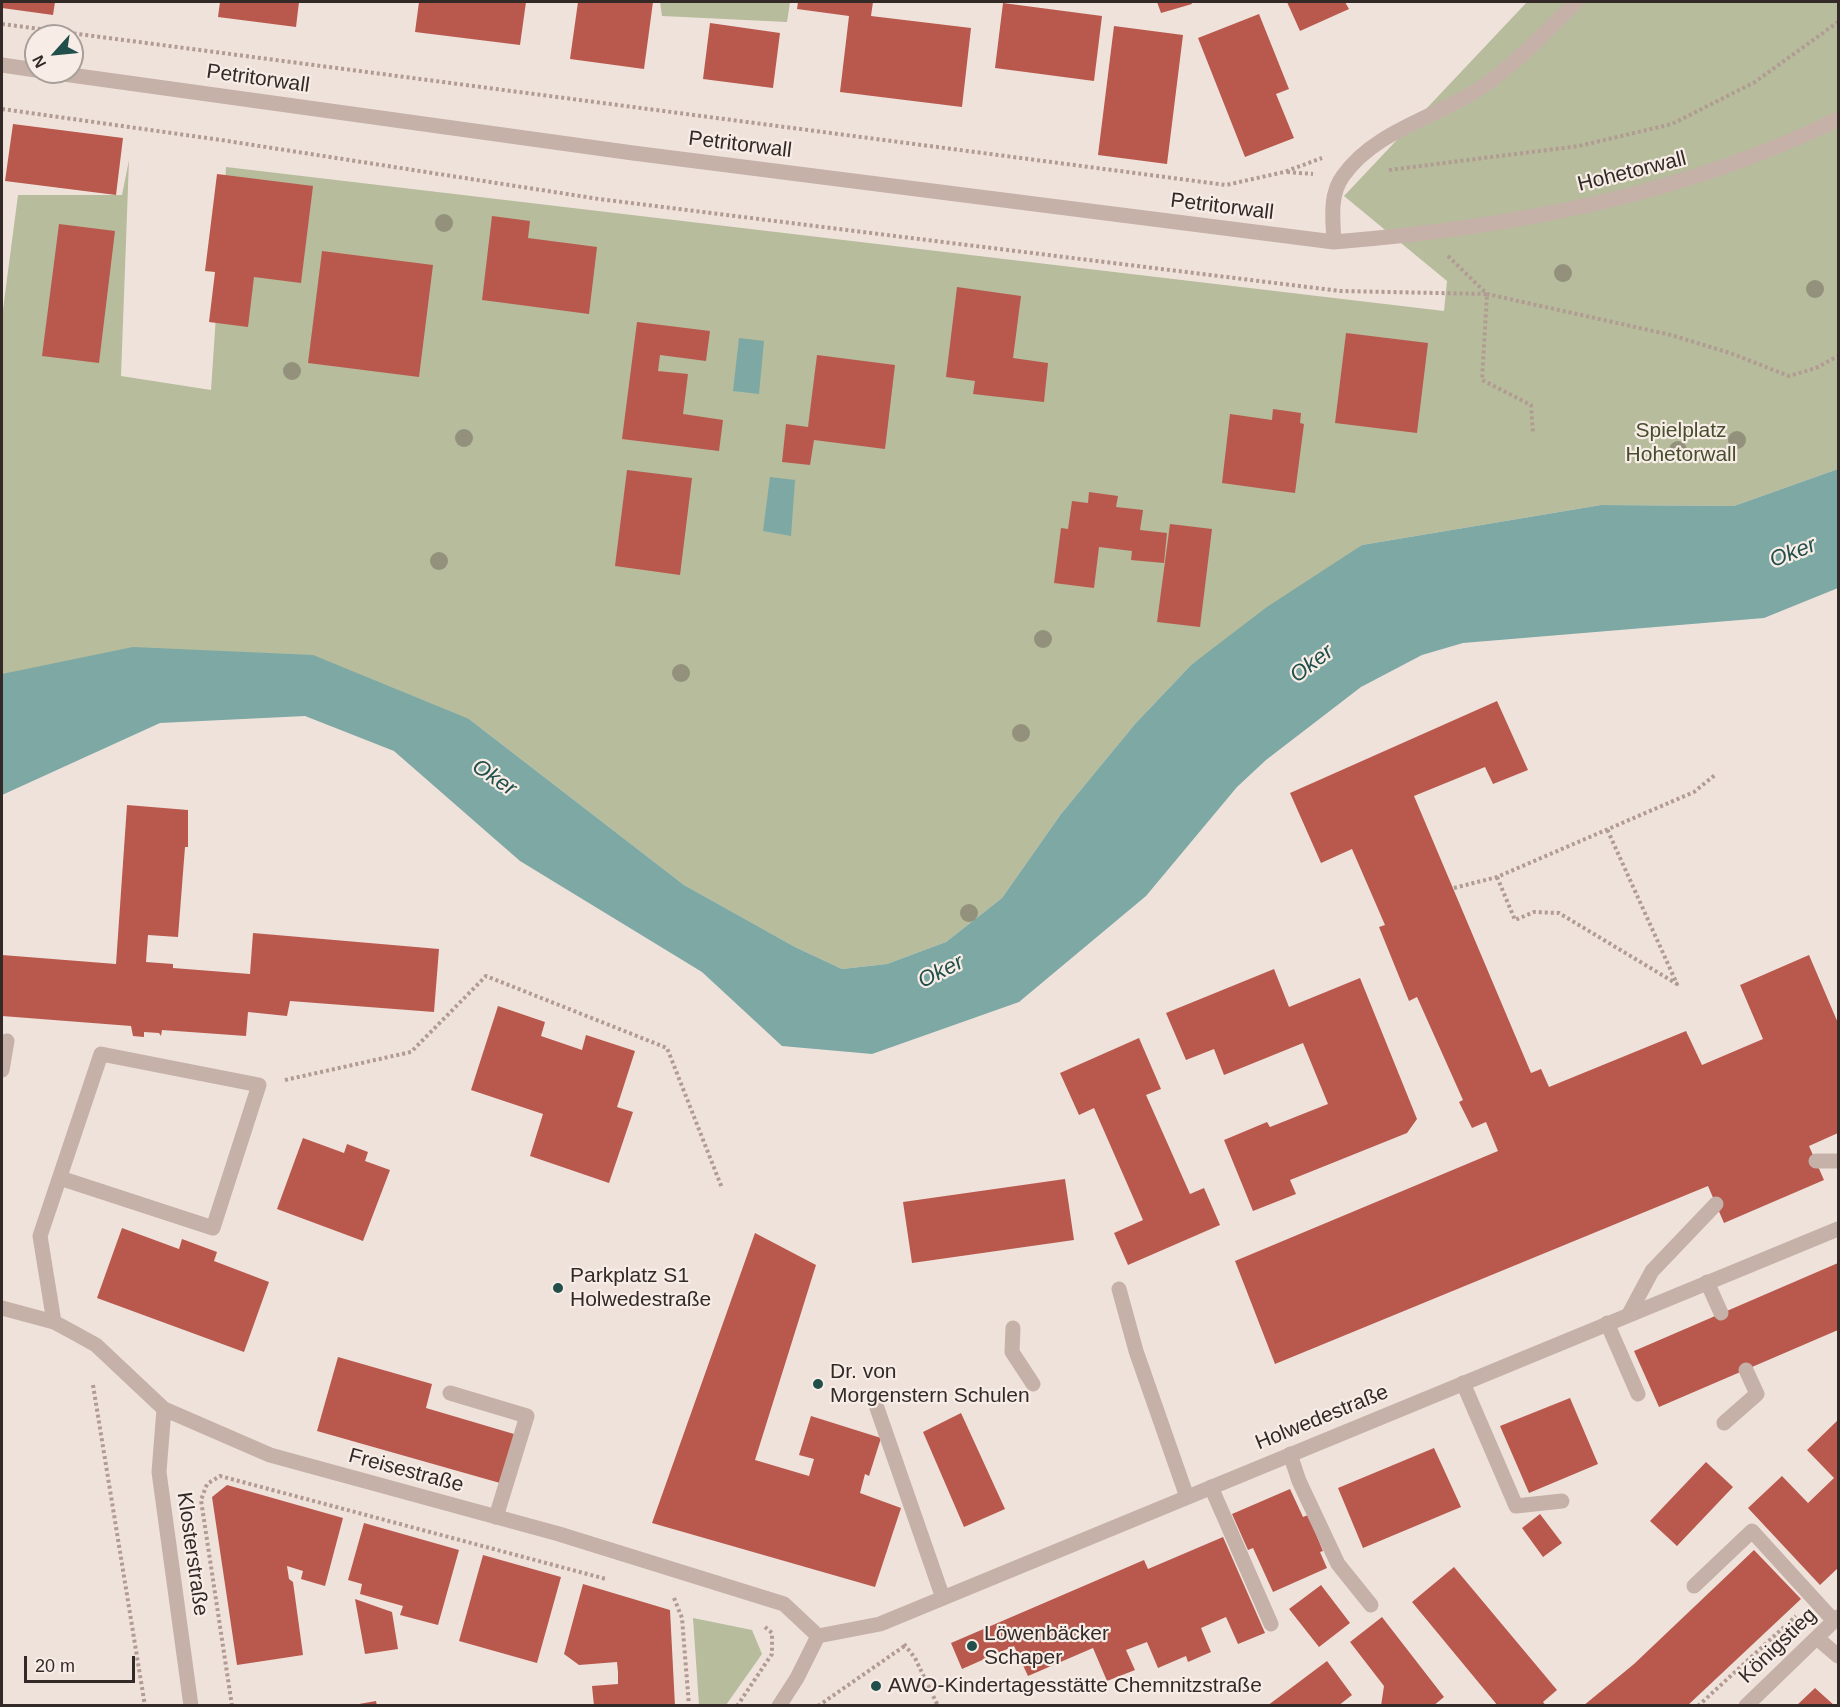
<!DOCTYPE html>
<meta charset="utf-8">
<style>
body{margin:0}
#map{position:relative;width:1840px;height:1707px;overflow:hidden;background:#efe2db;font-family:Arial,sans-serif}
canvas{display:block}
.frame{position:absolute;inset:0;border:3px solid #332927;pointer-events:none}
.north{position:absolute;left:24px;top:24px;width:60px;height:60px;box-sizing:border-box;background:#f7ede6;border:2px solid #a99f9a;border-radius:50%;rotate:243deg;font-size:16px;font-weight:700;line-height:24px;text-align:center;color:#332927}
.north::after{content:'';display:block;margin:auto;width:21px;height:27px;background:#21504c;clip-path:polygon(50% 0,100% 100%,50% 72%,0 100%)}
.scale{position:absolute;left:24px;top:1656px;width:111px;height:27px;box-sizing:border-box;border:3px solid #332927;border-top:0;padding-left:8px;font-size:18px;line-height:21px;white-space:nowrap;color:#332927;-webkit-text-stroke:4px #f7ede6;paint-order:stroke}
</style>
<div id="map">
<canvas width="1840" height="1707"></canvas>
<div class="frame"></div>
<div class="north">N</div>
<div class="scale">20 m</div>
</div>
<script>
const c = document.querySelector('canvas').getContext('2d');
c.lineJoin = 'round';
function fillPath(path, color) { c.fillStyle = color; c.fill(path, 'evenodd'); }
function trace(path, color, width, dash) { c.strokeStyle = color; c.lineWidth = width; c.lineCap = dash ? 'butt' : 'round'; c.setLineDash(dash || []); c.stroke(path); }
function label(font, color, halo, rows, align = 'center') {
  c.font = font + ' Arial,sans-serif'; c.lineWidth = 4.5; c.setLineDash([]); c.textBaseline = 'middle'; c.strokeStyle = halo; c.fillStyle = color; for (const [text, x, y, turn = 0] of rows) {
    c.save(); c.translate(x, y); c.rotate((+turn || 0) * Math.PI / 180); c.textAlign = isNaN(turn) ? turn : align; if (halo) c.strokeText(text, 0, 0); c.fillText(text, 0, 0); c.restore();
  }
}
fillPath(new Path2D(`
 M660,2H790L787,22L662,16Z
 M1527,2H1838V469L1734,506L1601,505L1362,545L1191,665L1135,724L1061,814L1002,898L946,942L887,964L842,969L795,947L684,885L469,719L2,674V317L18,195H122L129,160L121,376L211,390L226,167L1444,311L1447,281L1344,196Z
 M693,1618L752,1630L762,1654L726,1705H699Z`), '#b6bc9c');
fillPath(new Path2D(`
 M739,338L764,341L759,394L733,391Z
 M1838,469V588L1764,618L1463,643L1422,655L1361,687L1266,760L1237,787L1146,896L1019,1002L872,1054L782,1046L702,972L520,861L394,751L305,716L160,723L2,795V674L133,647L313,655L469,719L684,885L795,947L842,969L887,964L946,942L1002,898L1061,814L1135,724L1191,665L1267,607L1362,545L1601,505L1734,506Z
 M770,477L795,480L791,536L763,531Z`), '#7da8a4');
fillPath(new Path2D(`
 M2,2H55L53,15L2,8Z
 M220,2H299L296,27L218,17Z
 M419,2H526L520,45L415,32Z
 M578,2H653L644,69L570,59Z
 M798,2H873L871,16L971,28L962,107L840,92L849,16L797,9Z
 M1157,2H1191L1192,4L1161,13Z
 M1287,2H1345L1349,9L1300,31Z
 M1003,3L1102,16L1094,81L995,68Z
 M1259,14L1289,89L1276,94L1294,138L1245,157L1198,38Z
 M710,23L780,33L773,88L703,79Z
 M1114,26L1183,35L1167,164L1098,155Z
 M13,124L123,138L116,195L5,181Z
 M217,174L313,186L301,283L254,277L248,327L209,322L215,272L205,271Z
 M492,216L530,221L528,238L597,247L589,314L482,300Z
 M59,224L115,231L99,363L42,356Z
 M322,251L433,265L419,377L308,363Z
 M957,287L1021,296L1013,358L1048,363L1044,402L973,394L975,381L946,377Z
 M637,322L710,331L706,361L660,355L658,371L688,374L683,414L723,420L719,451L622,439Z
 M1346,333L1428,343L1417,433L1335,423Z
 M817,355L895,365L885,449L814,440L810,465L782,462L786,424L808,427Z
 M1273,409L1301,413L1300,423L1304,424L1295,493L1222,483L1230,414L1272,420Z
 M627,470L692,478L680,575L615,566Z
 M1089,492L1118,496L1116,507L1143,510L1140,530L1167,533L1164,563L1131,560L1132,551L1099,547L1094,588L1054,583L1061,528L1068,529L1072,501L1088,503Z
 M1170,524L1212,529L1200,627L1157,622Z
 M1497,701L1528,770L1493,784L1485,767L1414,796L1531,1073L1541,1069L1549,1087L1686,1031L1702,1065L1763,1039L1740,985L1809,955L1838,1023V1133L1809,1146L1824,1180L1724,1223L1708,1186L1275,1364L1235,1261L1498,1151L1486,1122L1472,1128L1459,1102L1463,1100L1417,997L1409,1001L1379,927L1385,925L1352,849L1321,863L1290,793Z
 M127,805L188,810V847H185L178,937L148,935L146,962L173,964V968L250,974L253,933L439,949L434,1012L290,1001L287,1016L248,1012L246,1036L162,1030L161,1036L159,1033L144,1032V1037L133,1036L131,1026L2,1016V955L116,964Z
 M1274,969L1289,1007L1360,978L1417,1119L1407,1133L1290,1180L1296,1194L1253,1211L1224,1140L1267,1122L1270,1127L1328,1104L1303,1043L1224,1075L1214,1049L1186,1060L1166,1013Z
 M498,1006L545,1022L541,1036L582,1050L586,1035L635,1051L617,1107L633,1112L609,1183L530,1156L543,1114L471,1090Z
 M1139,1038L1161,1089L1146,1095L1190,1194L1204,1188L1220,1225L1128,1265L1114,1233L1143,1220L1094,1108L1079,1115L1060,1073Z
 M303,1138L344,1153L347,1144L368,1152L365,1161L390,1170L363,1241L277,1209Z
 M1065,1179L1074,1240L912,1263L903,1202Z
 M122,1228L179,1249L182,1239L217,1252L214,1261L269,1282L244,1352L97,1298Z
 M755,1233L816,1265L755,1460L809,1476L814,1459L799,1455L811,1416L881,1438L869,1476L865,1474L860,1493L901,1508L875,1587L652,1523Z
 M1838,1263V1330L1659,1407L1634,1351Z
 M338,1357L432,1384L426,1408L514,1434L500,1483L317,1431Z
 M1570,1398L1598,1464L1529,1493L1500,1426Z
 M961,1413L1005,1509L964,1527L923,1432Z
 M1838,1420V1568L1820,1585L1748,1508L1782,1476L1808,1503L1834,1478L1807,1450Z
 M1434,1448L1461,1507L1363,1548L1338,1488Z
 M1706,1462L1733,1487L1677,1546L1650,1521Z
 M227,1485L343,1518L325,1586L301,1579L303,1571L287,1566L289,1579L293,1582L303,1655L237,1665L212,1497Z
 M1290,1489L1303,1517L1308,1515L1323,1551L1320,1552L1327,1568L1273,1592L1253,1548L1248,1550L1232,1514Z
 M1540,1514L1562,1543L1543,1557L1522,1528Z
 M364,1523L459,1550L438,1625L400,1615L403,1606L360,1594L362,1584L348,1580Z
 M1223,1537L1265,1633L1238,1644L1226,1617L1201,1628L1211,1652L1188,1662L1186,1656L1158,1668L1147,1642L1126,1650L1135,1670L1107,1681L1093,1648L1028,1676L1014,1646L962,1669L951,1643L1144,1560L1148,1569Z
 M1754,1550L1801,1599L1687,1706H1583L1634,1664Z
 M483,1555L561,1577L537,1663L459,1641Z
 M1454,1567L1557,1690L1543,1702L1546,1706H1498L1412,1602Z
 M583,1584L670,1610L675,1706H594L592,1686L618,1684V1672L617,1662L579,1665L564,1654Z
 M1321,1585L1350,1623L1319,1647L1289,1609Z
 M355,1599L392,1612L398,1649L365,1654Z
 M1382,1617L1444,1697L1433,1706H1381L1384,1686L1350,1642Z
 M1327,1661L1352,1695L1338,1706H1267Z
 M1815,1688L1835,1706H1796Z
 M376,1701L377,1706H359V1704Z`), '#b9594e');
trace(new Path2D(`
 M2,24L1226,185L1284,172L1322,158
 M2,109L221,140L599,199L951,243L1340,291L1487,294L1482,380L1531,405L1533,433
 M1389,170L1579,146L1672,124L1755,82L1838,22
 M1287,172L1313,174
 M1448,256L1487,294L1671,335L1730,353L1789,376L1816,368L1838,356
 M1497,877L1515,920L1534,912L1559,913L1677,984L1607,829
 M1454,888L1497,877L1694,792L1715,775
 M285,1080L411,1052L486,976L667,1048L722,1188
 M93,1385L145,1706
 M674,1598L682,1618L689,1706
 M904,1644L915,1658L938,1706
 M232,1706L201,1500L207,1484L220,1476L606,1579
 M737,1706L772,1654V1633L765,1627
 M818,1706L906,1645
 M1698,1706L1796,1616`), '#b19b92', 4, [3, 3]);
trace(new Path2D(`
 M2,1070L7,1041
 M1816,1161H1838
 M1707,1282L1721,1313
 M1119,1289L1136,1351L1187,1497
 M1629,1314L1652,1271L1716,1204
 M54,1322L40,1236L101,1054L259,1085L213,1228L60,1178
 M1607,1323L1638,1394
 M1013,1328L1012,1352L1033,1384
 M1463,1383L1516,1506L1562,1501
 M450,1393L527,1416L496,1517
 M877,1408L943,1598
 M1724,1423L1757,1394L1746,1370
 M1290,1454L1299,1481L1338,1564L1371,1605
 M1211,1487L1271,1624
 M1694,1586L1752,1531L1834,1621`), '#c5b1a8', 15);
trace(new Path2D(`
 M2,65L36,70
 M49,72L633,153L1334,242C1507,228 1682,196 1838,119
 M1334,242C1333,220 1329,195 1343,176C1376,129 1440,117 1485,85C1518,61 1547,31 1576,2
 M2,1308L54,1322L78,1335L96,1345L164,1409L270,1455L559,1534L784,1604L818,1636
 M164,1409L159,1472L191,1706
 M818,1636L880,1624L1838,1229
 M1817,1638L1838,1656
 M779,1706L797,1678L818,1636
 M1746,1706L1838,1617`), '#c5b1a8', 15);
c.fillStyle = '#93917c';
for (const [x, y] of [
 [444,223],
 [1563,273],
 [1815,289],
 [292,371],
 [464,438],
 [1737,440],
 [1678,450],
 [439,561],
 [1043,639],
 [681,673],
 [1021,733],
 [969,913]
]) { c.beginPath(); c.arc(x, y, 9, 0, 2 * Math.PI); c.fill(); }
for (const [x, y, r, color] of [
 [558,1288,6,"#21504c"],
 [818,1384,6,"#21504c"],
 [972,1646,6,"#21504c"],
 [876,1686,6,"#21504c"]
]) { const dot = new Path2D(); dot.arc(x, y, r, 0, 2 * Math.PI); c.fillStyle = color; c.fill(dot); trace(dot, '#f7ede6', 2); }
label('21px', '#332927', '#f7ede6', [
 ["Petritorwall",258,79,8],
 ["Petritorwall",740,145,7],
 ["Hohetorwall",1632,172,-14],
 ["Petritorwall",1222,207,7],
 ["Holwedestraße",1322,1418,-22],
 ["Freisestraße",406,1471,15],
 ["Klosterstraße",192,1554,82],
 ["Königstieg",1778,1646,-44]
]);
label('21px', '#474e2e', '#f7ede6', [
 ["Spielplatz",1681,431],
 ["Hohetorwall",1681,455]
]);
label('21px', '#332927', '#f7ede6', [
 ["Parkplatz S1",570,1276],
 ["Holwedestraße",570,1300],
 ["Dr. von",830,1372],
 ["Morgenstern Schulen",830,1396],
 ["Löwenbäcker",984,1634],
 ["Schaper",984,1658],
 ["AWO-Kindertagesstätte Chemnitzstraße",888,1686]
], 'left');
label('italic 22px', '#21504c', '#f7ede6', [
 ["Oker",1793,553,-21],
 ["Oker",1312,664,-37],
 ["Oker",494,778,34],
 ["Oker",941,972,-27]
]);
</script>
